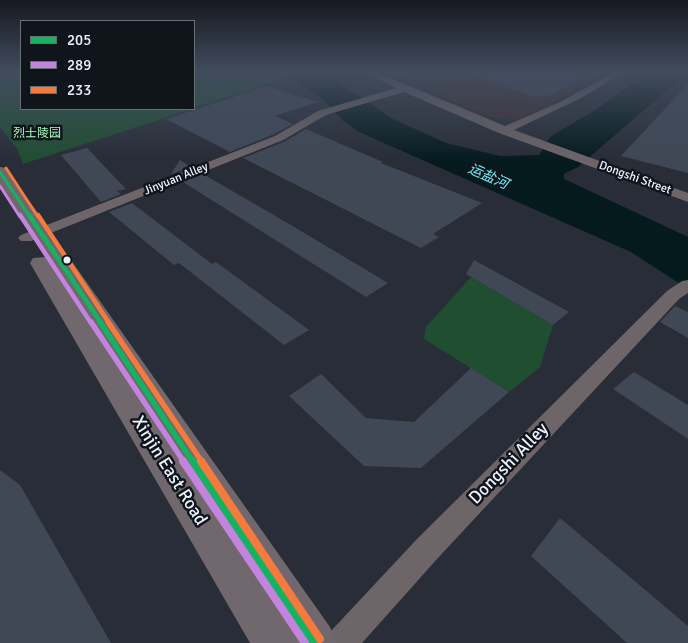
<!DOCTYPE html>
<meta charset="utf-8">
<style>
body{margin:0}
#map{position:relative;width:688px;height:643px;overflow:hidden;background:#282d37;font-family:Signika,sans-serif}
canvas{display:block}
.legend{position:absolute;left:20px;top:20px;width:175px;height:90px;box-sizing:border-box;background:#10151c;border:1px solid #686e76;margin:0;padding:6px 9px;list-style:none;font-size:15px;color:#ecf3fe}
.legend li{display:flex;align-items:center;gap:10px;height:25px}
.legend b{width:25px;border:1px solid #686e76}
</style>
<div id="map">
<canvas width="688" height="643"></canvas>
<ul class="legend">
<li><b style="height:6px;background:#13b361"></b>205</li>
<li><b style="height:6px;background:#c483df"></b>289</li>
<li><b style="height:6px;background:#f6793e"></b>233</li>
</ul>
</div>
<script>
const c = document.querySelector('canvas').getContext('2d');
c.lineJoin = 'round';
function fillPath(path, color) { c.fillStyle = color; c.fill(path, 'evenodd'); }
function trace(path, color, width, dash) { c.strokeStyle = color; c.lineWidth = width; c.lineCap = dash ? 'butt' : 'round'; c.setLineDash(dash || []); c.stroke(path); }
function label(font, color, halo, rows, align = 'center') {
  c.font = font + ' Signika,"Noto Sans SC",sans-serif'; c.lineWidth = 5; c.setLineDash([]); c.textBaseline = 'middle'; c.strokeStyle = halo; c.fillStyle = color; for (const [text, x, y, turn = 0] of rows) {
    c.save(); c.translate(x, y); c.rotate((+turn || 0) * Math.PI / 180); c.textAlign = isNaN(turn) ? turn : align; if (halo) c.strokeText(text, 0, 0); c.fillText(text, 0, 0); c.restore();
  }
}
fillPath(new Path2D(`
 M388,72H605L575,91L530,114L519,119H504L488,116Z`), '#3e2d32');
fillPath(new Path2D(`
 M0,72H21V109H192L23,164L17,149L0,127Z
 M194,72H283L290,77L194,108Z
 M471,277L553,325L540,367L509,392L424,339L426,327Z`), '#1f4e31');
fillPath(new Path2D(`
 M283,72H324L393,119L446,143L500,156L539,155L551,136L597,109L649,72H688L578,167L564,174V179L688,237V289L631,252L359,132L342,120L323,99Z`), '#041a1d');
fillPath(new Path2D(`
 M473,72H592L551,95L534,97L473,74Z
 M688,84V173L621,156Z
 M267,86L318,102L275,116L293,124L274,134L230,152L166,119Z
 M306,129L383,162L381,163L482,203L433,234L439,237L421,248L243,158L284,142Z
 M87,148L126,189L117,191L121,194L101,202L61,155Z
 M180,160L191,167L172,174H171Z
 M203,174L291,225L388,283L366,297L183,182Z
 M132,203L212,264L216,262L309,330L284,345L179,263L174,265L109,212Z
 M474,260L569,312L553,325L466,274Z
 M675,306L688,312V338L660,322Z
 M471,368L509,392L421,468L364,466L289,396L321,374L366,418L414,422Z
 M634,372L688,405V439L613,389Z
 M0,470L20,485L111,643H0Z
 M560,518L688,626V643H627L531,556Z`), '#404856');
fillPath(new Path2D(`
 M365,72H376L505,126L560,102L615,72H625L581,98L514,130L688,193V202L499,133L404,92L326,115L283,140L31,241H21L18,238L21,235L275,136L318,111L396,88Z
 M688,280V293L679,299L437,559L362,643H325L330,632L417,539L667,291L682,281Z`), '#6e6568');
fillPath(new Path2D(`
 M0,167L6,168L330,627L336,643H250L30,263L33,258L45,257L0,186Z`), '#70686c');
trace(new Path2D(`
 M0,172L30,217`), '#13b361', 3);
trace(new Path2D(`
 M29,215L101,323`), '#13b361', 4.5);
trace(new Path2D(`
 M100,322L193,462`), '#13b361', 5.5);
trace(new Path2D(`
 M193,461L314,643`), '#13b361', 8);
trace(new Path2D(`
 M0,186L20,217`), '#c483df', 3);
trace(new Path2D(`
 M20,215L91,323`), '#c483df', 4.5);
trace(new Path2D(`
 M91,322L184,462`), '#c483df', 5.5);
trace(new Path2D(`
 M183,461L305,643`), '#c483df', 8);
trace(new Path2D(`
 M6,168L38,217`), '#f6793e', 3);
trace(new Path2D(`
 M38,215L109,323`), '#f6793e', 4.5);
trace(new Path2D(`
 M108,322L202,462`), '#f6793e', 5.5);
trace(new Path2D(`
 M201,461L320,639`), '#f6793e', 8);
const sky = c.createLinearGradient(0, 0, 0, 162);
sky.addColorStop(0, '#16191e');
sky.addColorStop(0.44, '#424c5e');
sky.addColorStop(1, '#424c5e00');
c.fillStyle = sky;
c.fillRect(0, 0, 688, 162);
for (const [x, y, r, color] of [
 [67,260,4.5,"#ecf3fe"]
]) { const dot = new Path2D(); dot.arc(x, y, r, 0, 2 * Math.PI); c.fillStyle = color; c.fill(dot); trace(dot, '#10151c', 2); }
label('12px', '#a4fbbc', '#10151c', [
 ["烈士陵园",37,134]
]);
label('12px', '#ecf3fe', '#10151c', [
 ["Dongshi Street",635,178,20],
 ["Jinyuan Alley",176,179,-22]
]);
label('italic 14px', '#6cf7fe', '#10151c', [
 ["运盐河",488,177,24]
]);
label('18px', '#ecf3fe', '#10151c', [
 ["Dongshi Alley",509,464,-46],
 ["Xinjin East Road",169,471,58]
]);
</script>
